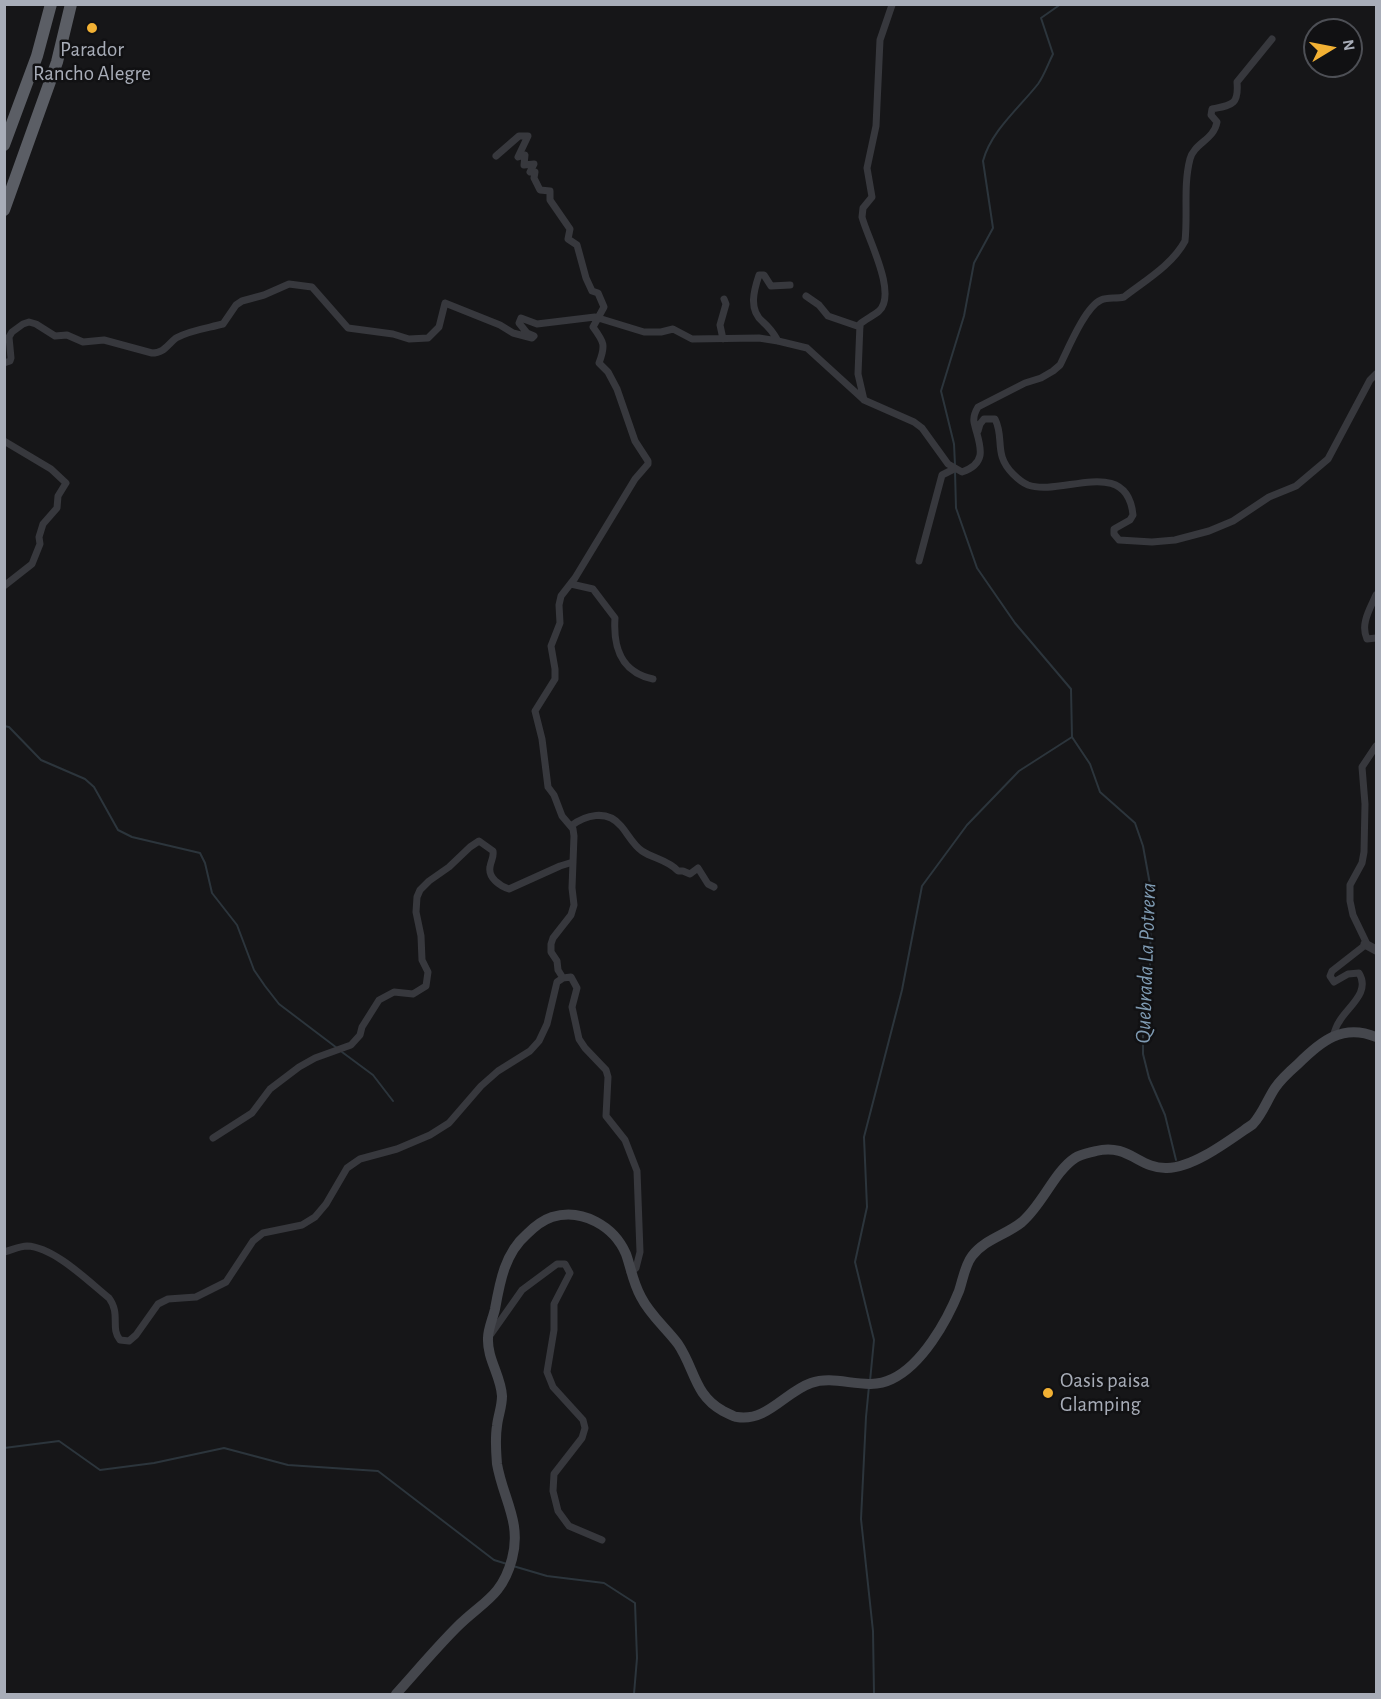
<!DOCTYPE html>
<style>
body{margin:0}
#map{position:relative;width:1381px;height:1699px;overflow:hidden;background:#161618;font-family:"Alegreya Sans",sans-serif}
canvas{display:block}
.frame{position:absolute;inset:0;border:6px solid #a8adb8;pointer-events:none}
.north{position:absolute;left:1303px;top:18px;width:60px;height:60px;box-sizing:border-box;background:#111113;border:2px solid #4d4f55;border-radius:50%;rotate:80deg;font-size:16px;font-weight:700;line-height:24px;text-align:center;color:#a8adb8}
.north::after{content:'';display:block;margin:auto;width:21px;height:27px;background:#f2b134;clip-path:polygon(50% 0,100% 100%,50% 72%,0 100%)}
</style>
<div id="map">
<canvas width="1381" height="1699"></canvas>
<div class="frame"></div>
<div class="north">N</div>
</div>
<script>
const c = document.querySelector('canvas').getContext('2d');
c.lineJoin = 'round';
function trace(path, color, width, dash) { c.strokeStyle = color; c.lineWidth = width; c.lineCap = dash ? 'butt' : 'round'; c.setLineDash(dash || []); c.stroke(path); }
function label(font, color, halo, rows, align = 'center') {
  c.font = font + ' "Alegreya Sans",sans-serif'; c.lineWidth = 5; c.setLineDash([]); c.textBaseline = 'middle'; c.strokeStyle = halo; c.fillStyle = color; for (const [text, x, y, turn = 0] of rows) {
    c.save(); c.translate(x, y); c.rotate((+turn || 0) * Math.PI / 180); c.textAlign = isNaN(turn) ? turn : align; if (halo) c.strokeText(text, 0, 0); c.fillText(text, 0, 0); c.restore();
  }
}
trace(new Path2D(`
 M955,465L954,444L941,391L964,316L974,263L993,228L983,161C991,131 1019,108 1038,84C1044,76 1048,64 1053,54L1041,18L1061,4
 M955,471L956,508L977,568L1015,623L1071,689L1072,737L1090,764L1100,792L1135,823L1143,846L1151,890L1150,972L1143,1012V1054L1149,1078L1165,1115L1176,1160
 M4,726L9,727L41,760L85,779L94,787L118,830L132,837L200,853L205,863L212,893L237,925L254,970L265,986L279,1004L337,1048
 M342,1052L373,1075L393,1101
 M870,1381L874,1340L855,1262L867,1207L864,1137L902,990L922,886L967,825L1019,771L1072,737
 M869,1386L866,1417L861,1519L873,1631L874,1694
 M4,1448L59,1441L100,1470L154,1463L224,1448L288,1465L378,1471L494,1560L507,1564
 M513,1566L547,1576L604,1583L635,1603L637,1658L634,1694`), '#2c353c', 2);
trace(new Path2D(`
 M496,156L519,136H528L518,157L525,155L524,165L534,164L530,172H535L534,178L540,190L550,191V200L570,229L568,239L577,245L586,278L592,291L598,293L604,307L593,327C604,342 606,345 599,363L608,372L617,389L635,441L648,461V464L635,479L575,578L561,596L559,605L560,623L551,646L555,669V679L535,711L542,739L548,787L554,795L562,816L573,829L574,836L572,888L574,905L571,915L553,938L551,944V952L557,961L558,970L563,978
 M806,296L819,305L828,316L860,327
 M723,339L720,325L726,304L724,299
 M778,341C773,332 770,328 763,322C748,310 754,290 759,275H764L771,286L790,285
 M4,363L10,361L11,358L9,337L12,332L23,324L29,322L36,324L55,336L67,335L83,342L104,340L152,353C164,353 167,345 176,338C190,330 208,328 223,324L236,305L242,301L264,295L289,284L312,287L348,328L393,334L409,339L428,338L439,327L445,303L500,325L513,333L532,338L534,336L527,333L519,323L521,318L537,324L595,317L644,332H661L673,329L692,339L759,338L778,341L807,348L864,400L914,422L922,428L948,464L962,472C991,462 978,442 974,422C973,416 975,412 978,407L1025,383L1041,378L1053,371L1060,365C1068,349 1085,307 1101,300C1108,297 1116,299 1124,297C1146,280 1172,265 1185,241C1188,214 1183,186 1190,159C1194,143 1214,140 1217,122L1211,115L1212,109C1232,105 1239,105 1237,82L1272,39
 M864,400L858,374L860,324C866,319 873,316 879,311C898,294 867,237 862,217L863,208L872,197L867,168L876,126L880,40L892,5
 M978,431L980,424L984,419H995C1005,439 993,454 1013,474C1017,478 1023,483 1028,485C1061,497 1127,455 1133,515L1130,520L1114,529V534L1119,540L1152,542L1175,540L1209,531L1233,521L1269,497L1296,486L1328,459L1370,380L1376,374
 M4,441L51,469L66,483L58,496L57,508L43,524L39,537L40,544L32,564L4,586
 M919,561L942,475L954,469
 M571,584L593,589L615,618C613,648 621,672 653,679
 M1376,595C1370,609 1360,624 1367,639L1376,638
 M571,826C585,815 607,809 621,826C628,834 633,845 642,851C654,859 668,860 678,871H683L690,874L698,868L708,884L714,887
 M1333,1036C1335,1031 1336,1026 1339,1022C1347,1007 1371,993 1359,973L1348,974L1334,982L1330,976L1332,971L1364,946L1366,942L1353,915L1350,901V885L1362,863L1364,852L1365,804L1362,767L1376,746
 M213,1138L252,1113L270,1089L299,1067L315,1058L351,1045L360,1035L362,1027L379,1000L394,992L413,994L426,986L428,972L422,960L421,936L416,912L417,897L420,890L429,881L449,867L470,847L479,841L493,851C494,858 491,860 490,867C488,878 500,886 509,889L560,866L573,862
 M4,1252C12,1250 20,1246 27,1246C54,1247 88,1281 109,1298C121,1314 110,1328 120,1340L129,1341L136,1335L158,1304L168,1299L196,1297L226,1282L253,1241L263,1233L302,1225L315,1217L326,1204L347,1168L360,1159L397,1149L430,1135L449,1123L481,1086L498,1071L530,1051L539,1041L547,1024L557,982L563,978L571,977L577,988L572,1007L579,1039L585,1048L606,1070L608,1077L606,1116L625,1140L637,1171L640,1252L636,1268L630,1272
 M491,1334L522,1290L557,1264H565L570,1273L554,1304V1330L547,1372L553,1387L583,1420L585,1428L582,1438L554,1474L553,1491L558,1511L569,1526L602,1540`), '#37383d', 7);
trace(new Path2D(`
 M1365,944L1376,950`), '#37383d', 9);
trace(new Path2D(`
 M396,1694C416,1672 435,1649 457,1627C482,1602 502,1597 512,1559C522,1522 503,1499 497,1464C496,1452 495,1438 497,1426C498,1416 502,1407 502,1396C501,1376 487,1359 488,1338C488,1329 493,1318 495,1309C500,1281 505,1253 527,1234C533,1228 543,1220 552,1217C582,1208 614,1226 626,1254C631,1268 633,1283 641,1297C650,1315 666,1328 678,1344C695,1369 694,1395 723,1411C727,1413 734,1417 737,1417C767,1422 785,1392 811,1383C837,1374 866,1392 892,1379C922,1365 947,1321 959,1291C963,1279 965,1265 972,1256C985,1239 1006,1235 1022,1222C1043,1204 1054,1172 1075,1158C1081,1154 1089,1153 1096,1151C1129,1143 1139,1169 1167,1168C1194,1168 1231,1139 1253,1124C1263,1113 1267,1100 1275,1088C1281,1079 1290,1071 1298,1064C1321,1041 1343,1023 1376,1037`), '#45474d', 10);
trace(new Path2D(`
 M4,145L37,56L51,4
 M4,210L57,62L71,4`), '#5b5e65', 12);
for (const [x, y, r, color] of [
 [92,28,6,"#f2b134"],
 [1048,1393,6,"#f2b134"]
]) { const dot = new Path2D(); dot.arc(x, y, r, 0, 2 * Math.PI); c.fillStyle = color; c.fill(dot); trace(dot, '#111113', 2); }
label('21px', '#a8adb8', '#111113', [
 ["Parador",92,50],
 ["Rancho Alegre",92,74],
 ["Oasis paisa",1060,1381,"left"],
 ["Glamping",1060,1405,"left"]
]);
label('italic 22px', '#7f9bb3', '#111113', [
 ["Quebrada La Potrera",1146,963,-88]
]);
</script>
